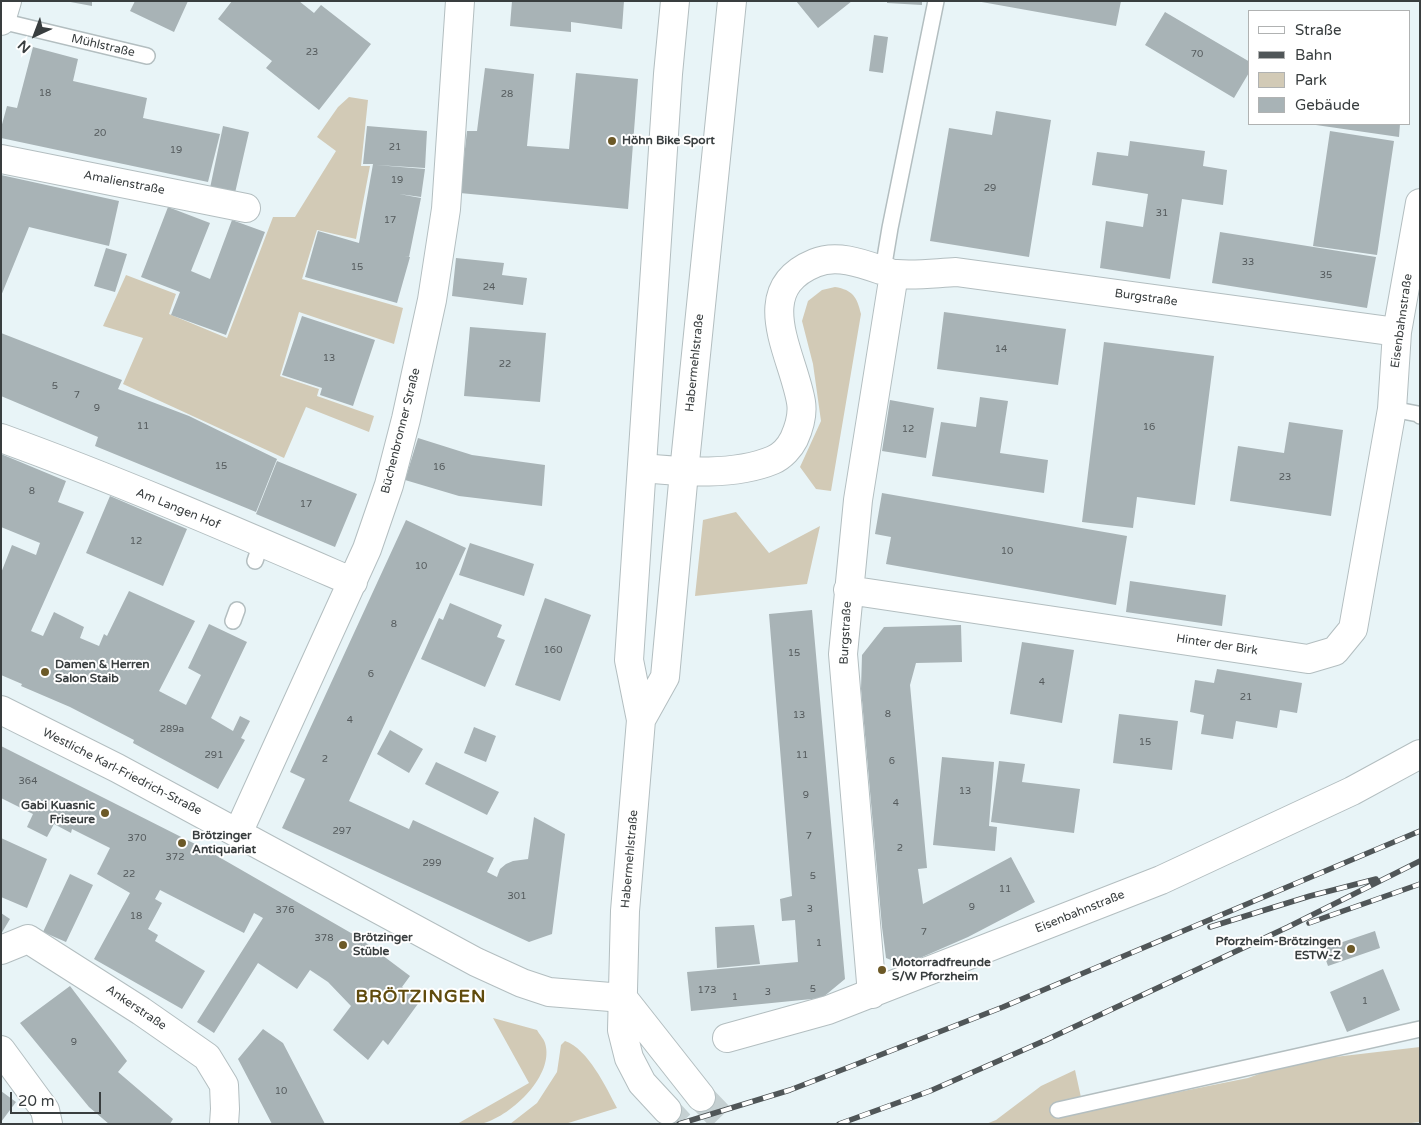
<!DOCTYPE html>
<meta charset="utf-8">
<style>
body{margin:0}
#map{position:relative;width:1421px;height:1125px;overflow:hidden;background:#e8f4f7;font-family:"Varela Round",sans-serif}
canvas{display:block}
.frame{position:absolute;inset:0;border:2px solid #393e3f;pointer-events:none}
.legend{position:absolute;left:1248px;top:10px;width:162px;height:115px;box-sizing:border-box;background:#fff;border:1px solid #b0b2b2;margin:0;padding:6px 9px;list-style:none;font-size:15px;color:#393e3f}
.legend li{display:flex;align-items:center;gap:10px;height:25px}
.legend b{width:25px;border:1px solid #b0b2b2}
.north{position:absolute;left:10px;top:10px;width:50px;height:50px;-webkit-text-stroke:4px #fff;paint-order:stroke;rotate:223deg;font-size:14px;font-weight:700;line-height:20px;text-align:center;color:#393e3f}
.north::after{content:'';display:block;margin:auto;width:18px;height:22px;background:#393e3f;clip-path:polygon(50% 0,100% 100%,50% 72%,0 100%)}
.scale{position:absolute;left:10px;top:1092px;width:91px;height:22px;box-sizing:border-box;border:2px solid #393e3f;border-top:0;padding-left:6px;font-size:15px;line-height:18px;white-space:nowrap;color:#393e3f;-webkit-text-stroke:4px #fff;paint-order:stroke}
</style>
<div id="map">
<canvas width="1421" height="1125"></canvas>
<div class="frame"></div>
<ul class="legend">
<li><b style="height:6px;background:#fff"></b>Straße</li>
<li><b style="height:6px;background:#505658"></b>Bahn</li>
<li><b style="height:14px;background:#d2cab6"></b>Park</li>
<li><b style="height:14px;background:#a8b3b6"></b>Gebäude</li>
</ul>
<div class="north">N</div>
<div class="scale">20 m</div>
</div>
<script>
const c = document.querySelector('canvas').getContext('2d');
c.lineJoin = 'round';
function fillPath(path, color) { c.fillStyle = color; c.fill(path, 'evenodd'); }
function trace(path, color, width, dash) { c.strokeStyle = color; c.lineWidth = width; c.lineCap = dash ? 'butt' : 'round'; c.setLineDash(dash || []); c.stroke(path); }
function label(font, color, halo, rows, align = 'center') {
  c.font = font + ' "Varela Round",sans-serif'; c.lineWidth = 4; c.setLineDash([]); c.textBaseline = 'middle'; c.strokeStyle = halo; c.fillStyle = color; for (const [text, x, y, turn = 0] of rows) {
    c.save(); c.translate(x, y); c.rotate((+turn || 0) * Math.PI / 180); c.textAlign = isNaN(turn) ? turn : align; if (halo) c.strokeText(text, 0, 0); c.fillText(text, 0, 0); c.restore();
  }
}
fillPath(new Path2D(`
 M349,97L368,100L361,166H370L356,239L317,230L302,279L403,308L394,344L299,312L280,376L319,389L317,396L374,416L369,432L306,407L284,458L123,384L143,338L103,326L126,275L176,294L169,314L227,338L273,217H295L336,151L317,137L338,107Z
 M835,287C853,290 857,297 861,314L831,491L816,489L800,467L821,421L813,364L802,321L808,301L822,290Z
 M736,512L769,553L820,526L807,584L695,596L703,520Z
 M493,1018L537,1030C539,1034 544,1039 545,1043C555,1075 512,1115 484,1123C476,1125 465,1124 457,1124L529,1083Z
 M565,1041C588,1049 606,1087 617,1108L565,1124H510L537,1103L557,1072L561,1045Z
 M1420,1047V1122L1403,1124H986L996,1120L1041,1086L1075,1070L1084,1111L1248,1078L1292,1062Z`), '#d2cab6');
fillPath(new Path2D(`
 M65,1H92V6Z
 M135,1H188L174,32L130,11Z
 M232,1H299L314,13L321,5L371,44L319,110L266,68L272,61L218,19Z
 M512,1H624L622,29L571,22V32L510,26Z
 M796,1H852L818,28Z
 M887,1H922V5L887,3Z
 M976,1H1121L1116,26Z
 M1165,12L1250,62V71L1234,98L1145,45Z
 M874,35L888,37L883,73L869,71Z
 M33,47L78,59L73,81L147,98L143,118L220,134L208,182L1,138V128L7,106L17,108Z
 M485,68L534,74L527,146L569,149L576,73L638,79L628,209L460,193L467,131H477Z
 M996,111L1051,120L1029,257L930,241L949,128L992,135Z
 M1309,124H1400L1399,137Z
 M223,126L249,132L235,193L210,188Z
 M367,126L427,131L425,168L376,165L425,169L421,197L399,194L421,198L409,257L404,256L410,257L397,303L305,277L318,231L359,243L373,164H363Z
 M1330,131L1394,141L1377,255L1313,246Z
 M1130,141L1205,151L1203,166L1227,170L1223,205L1182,199L1170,279L1100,268L1106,221L1143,227L1148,194L1092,185L1097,152L1128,156Z
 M1,175L119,201L109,246L29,227L1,296Z
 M168,207L210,223L191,271L210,279L232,220L265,232L226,335L171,315L180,292L141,277Z
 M1220,232L1376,257L1367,308L1212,283Z
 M106,248L127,254L115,292L94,286Z
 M456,258L504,263L502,275L527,278L523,305L452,296Z
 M944,312L1066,329L1058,385L937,369Z
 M302,316L375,340L353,406L320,395L322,388L282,375Z
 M470,327L546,333L540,402L464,396Z
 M1,333L122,380L118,389L189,416L277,459L256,512L95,446L98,437L1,396Z
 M1104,342L1214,356L1195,505L1137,497L1133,528L1082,522Z
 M980,397L1008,401L1000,453L1048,460L1044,493L932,476L941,422L976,427Z
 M890,400L934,408L926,458L882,451Z
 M1289,422L1343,430L1331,516L1230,501L1238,446L1284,453Z
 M418,438L472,455L545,465L542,506L459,496L405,480Z
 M1,454L66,481L58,502L84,512L31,631L43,636L54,612L84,627L80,638L99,646L104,634L107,636L129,591L195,621L159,691L186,705L201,675L188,668L209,624L247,642L211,718L233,731L240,716L250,721L241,738L245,740L218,789L133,743L134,740L70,707L21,686L22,684L1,675V573L12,545L36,555L40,543L1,527Z
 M277,461L357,494L335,547L256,514Z
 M882,493L1127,536L1116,605L886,564L891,537L875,534Z
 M110,496L187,529L163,586L86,553Z
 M406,520L466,548L349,801L409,829L413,820L494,858L487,872L497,877L500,869L506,864L513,861L528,859L534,817L565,834L552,934L529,942L282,828L305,779L290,772Z
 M470,543L534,564L524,596L459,575Z
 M1130,581L1226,595L1222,626L1126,612Z
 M545,598L591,615L560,701L515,685Z
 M450,603L502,625L497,637L505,640L485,687L421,659L439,618L443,620Z
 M812,610L845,979L822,998L691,1011L687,972L798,962L795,920L782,921L780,899L792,896L769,614Z
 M961,625L962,662L916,663L910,685L927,868L918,869L923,904L1011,857L1035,902L968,937L904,965L886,958L882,927L861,689L862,655L884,627Z
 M1022,642L1074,650L1062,723L1010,714Z
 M1217,669L1302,683L1297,713L1280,710L1277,728L1236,721L1233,739L1201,734L1204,715L1190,712L1195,680L1214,683Z
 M1119,714L1178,721L1172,770L1113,763Z
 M474,727L496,736L486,762L464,753Z
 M390,730L423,749L409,773L377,754Z
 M1,746L205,849L358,937L410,976L402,987L420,1001L388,1045L383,1040L368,1060L333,1030L351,1006L328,982L310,970L297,989L258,963L214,1033L197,1022L263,918L254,913L244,933L160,890L155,899L162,903L148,929L158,935L155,941L205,971L182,1009L94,959L130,893L97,874L110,848L72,829L71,833L54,824L47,837L27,827L33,814L1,798Z
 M942,757L994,762L989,826L997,827L995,851L933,845Z
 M999,761L1025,764L1022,782L1080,789L1074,833L991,822Z
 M436,762L499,792L487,815L425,784Z
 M1,838L47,859L27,908L1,897Z
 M70,874L93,885L66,942L43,932Z
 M1,913L10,919L1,934Z
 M754,925L760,964L717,968L715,927Z
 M1375,931L1380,948L1328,966L1322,949Z
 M1383,969L1400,1010L1347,1032L1330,992Z
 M70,986L127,1061L118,1072L173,1119L170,1124H109L89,1107L20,1023Z
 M263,1029L283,1043L325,1124H272L238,1059Z
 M1,1091L16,1102L1,1122Z`), '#a8b3b6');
trace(new Path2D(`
 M701,1097L727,1124
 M667,1110L680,1124`), '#c5d0d2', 28, [28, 14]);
const service = new Path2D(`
 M1,21L147,56
 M883,270L890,228L936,1
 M1392,409L1418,414L1420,416
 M255,561L261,543
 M233,621L237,610
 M1058,1110L1420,1029`);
const minor = new Path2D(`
 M1,21L7,1
 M1,159L246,208
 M1,438C120,481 237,532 353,582
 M642,468C683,472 735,476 773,460C782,456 790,447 794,439C799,428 803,414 801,402C793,354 749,290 815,263C836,254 861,263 881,270C886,271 891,274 896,274C915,276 936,273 956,272L1397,332
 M848,590L1308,659L1335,651L1353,629L1392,409L1397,332L1420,203
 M1,710L117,768L476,962L522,983L549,992L623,998
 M238,833L367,549L389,485L406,419L432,300L446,209L460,1
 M1,950L28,939L141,1011L207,1057L224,1085L225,1109L224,1124
 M872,994L843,654L858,500L894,274
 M727,1038L828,1010L1161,880L1352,791L1420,754
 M1,1050L45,1110L48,1124`);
const secondary = new Path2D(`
 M641,720L665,677L684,472L732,1
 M623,998L701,1097
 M667,1110L642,1083L629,1058L622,1030L625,911L641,720L629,660L668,74L675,1`);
trace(service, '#b3bec0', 18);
trace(minor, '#b3bec0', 30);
trace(secondary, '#b3bec0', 30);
trace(service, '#fff', 15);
trace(minor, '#fff', 28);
trace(secondary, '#fff', 28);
const rail = new Path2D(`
 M1309,923L1420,884
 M1210,927L1310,896L1376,879
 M679,1124L790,1090L839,1071L1003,1007L1420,831
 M839,1124L930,1091L1046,1040L1288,927L1420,861`);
trace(rail, '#505658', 5.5);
trace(rail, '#fff', 4, [11]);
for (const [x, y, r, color] of [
 [612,141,5,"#6c5927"],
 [45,672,5,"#6c5927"],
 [105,813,5,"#6c5927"],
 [182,843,5,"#6c5927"],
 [343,945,5,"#6c5927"],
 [1351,949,5,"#6c5927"],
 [882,970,5,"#6c5927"]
]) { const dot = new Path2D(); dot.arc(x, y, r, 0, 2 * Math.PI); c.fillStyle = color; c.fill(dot); trace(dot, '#fff', 2); }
label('10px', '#555b5d', null, [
 ["23",312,52],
 ["70",1197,54],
 ["18",45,93],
 ["28",507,94],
 ["20",100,133],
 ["21",395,147],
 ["19",176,150],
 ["19",397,180],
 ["29",990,188],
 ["31",1162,213],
 ["17",390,220],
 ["33",1248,262],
 ["15",357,267],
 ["35",1326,275],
 ["24",489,287],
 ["14",1001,349],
 ["13",329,358],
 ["22",505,364],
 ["5",55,386],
 ["7",77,395],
 ["9",97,408],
 ["11",143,426],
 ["16",1149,427],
 ["12",908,429],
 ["15",221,466],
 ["16",439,467],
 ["23",1285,477],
 ["8",32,491],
 ["17",306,504],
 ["12",136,541],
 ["10",1007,551],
 ["10",421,566],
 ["8",394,624],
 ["160",553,650],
 ["15",794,653],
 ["6",371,674],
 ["4",1042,682],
 ["21",1246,697],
 ["8",888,714],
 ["13",799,715],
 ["4",350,720],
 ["289a",172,729],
 ["15",1145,742],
 ["291",214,755],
 ["11",802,755],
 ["2",325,759],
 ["6",892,761],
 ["364",28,781],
 ["13",965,791],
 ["9",806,795],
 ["4",896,803],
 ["297",342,831],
 ["7",809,836],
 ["370",137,838],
 ["2",900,848],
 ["372",175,857],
 ["299",432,863],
 ["22",129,874],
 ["5",813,876],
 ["11",1005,889],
 ["301",517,896],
 ["9",972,907],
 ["3",810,909],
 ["376",285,910],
 ["18",136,916],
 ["7",924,932],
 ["378",324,938],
 ["1",819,943],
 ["5",813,989],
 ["173",707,990],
 ["3",768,992],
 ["1",735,997],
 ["1",1365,1001],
 ["9",74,1042],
 ["10",281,1091]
]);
label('12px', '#393e3f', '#fff', [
 ["Mühlstraße",103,46,13],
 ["Amalienstraße",124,183,11],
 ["Burgstraße",1146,298,8],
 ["Eisenbahnstraße",1402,321,-82],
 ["Habermehlstraße",695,363,-84],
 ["Büchenbronner Straße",401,431,-76],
 ["Am Langen Hof",178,509,22],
 ["Burgstraße",846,633,-87],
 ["Hinter der Birk",1217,645,9],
 ["Westliche Karl-Friedrich-Straße",122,772,27],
 ["Habermehlstraße",630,859,-85],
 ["Eisenbahnstraße",1080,912,-22],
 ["Ankerstraße",136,1008,34]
]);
label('bold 12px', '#393e3f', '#fff', [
 ["Höhn Bike Sport",622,141],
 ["Damen & Herren",55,665],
 ["Salon Staib",55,679],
 ["Gabi Kuasnic",95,806,"right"],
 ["Friseure",95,820,"right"],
 ["Brötzinger",192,836],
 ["Antiquariat",192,850],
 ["Brötzinger",353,938],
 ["Stüble",353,952],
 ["Pforzheim-Brötzingen",1341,942,"right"],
 ["ESTW-Z",1341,956,"right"],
 ["Motorradfreunde",892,963],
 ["S/W Pforzheim",892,977]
], 'left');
c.letterSpacing = '1px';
label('bold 18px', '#604b0d', '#fff', [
 ["BRÖTZINGEN",421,997]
]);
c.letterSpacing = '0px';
</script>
